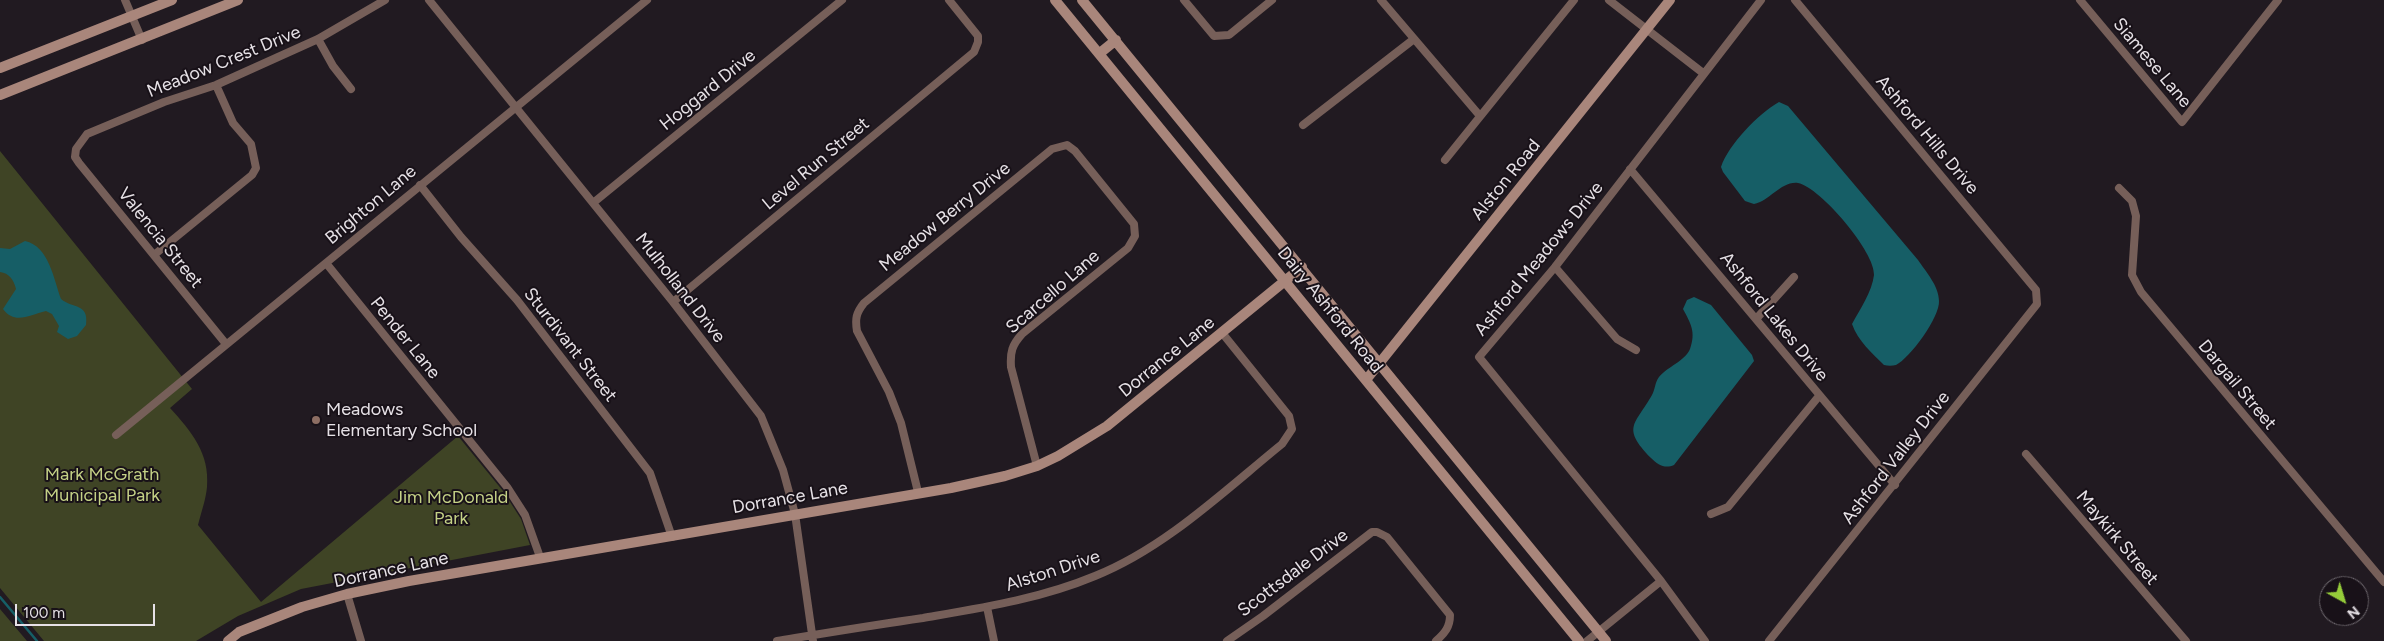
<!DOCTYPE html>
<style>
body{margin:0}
#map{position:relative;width:2384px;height:641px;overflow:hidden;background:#211a21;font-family:Figtree,sans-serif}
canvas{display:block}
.north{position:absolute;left:2319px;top:576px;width:50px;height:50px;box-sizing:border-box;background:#181118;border:1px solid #6a646a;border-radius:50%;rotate:141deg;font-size:14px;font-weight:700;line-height:20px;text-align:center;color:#e6e1e6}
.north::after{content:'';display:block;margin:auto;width:18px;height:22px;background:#95cc3a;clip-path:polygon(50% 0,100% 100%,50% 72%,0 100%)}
.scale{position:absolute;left:15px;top:604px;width:140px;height:22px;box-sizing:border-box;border:2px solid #e6e1e6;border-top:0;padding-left:6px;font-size:15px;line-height:18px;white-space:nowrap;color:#e6e1e6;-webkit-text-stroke:4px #181118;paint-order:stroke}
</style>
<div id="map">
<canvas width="2384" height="641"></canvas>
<div class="north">N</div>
<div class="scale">100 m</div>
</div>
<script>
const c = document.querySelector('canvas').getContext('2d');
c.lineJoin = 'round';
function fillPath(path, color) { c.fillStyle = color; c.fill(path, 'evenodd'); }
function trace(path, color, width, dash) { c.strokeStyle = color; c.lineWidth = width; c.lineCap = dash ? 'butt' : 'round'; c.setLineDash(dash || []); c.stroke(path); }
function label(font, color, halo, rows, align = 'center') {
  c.font = font + ' Figtree,sans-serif'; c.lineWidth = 4; c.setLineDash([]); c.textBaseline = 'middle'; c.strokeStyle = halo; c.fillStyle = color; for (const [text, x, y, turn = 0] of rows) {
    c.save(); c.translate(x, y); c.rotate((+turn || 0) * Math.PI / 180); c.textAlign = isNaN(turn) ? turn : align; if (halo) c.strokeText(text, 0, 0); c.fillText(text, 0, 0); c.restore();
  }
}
fillPath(new Path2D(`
 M0,151L192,389L170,408C191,431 210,453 207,487C206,499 201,513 198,525L261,602L458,436L503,491L521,519L530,545L301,589L238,616L196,641H44L0,588Z
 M0,609L27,641H0Z`), '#3f4425');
fillPath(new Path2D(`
 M1779,102L1788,106L1918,260C1926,272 1939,286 1939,301C1940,317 1910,358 1896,365C1892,366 1888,366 1884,365C1872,353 1858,341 1852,324C1860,309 1872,292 1874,275C1876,253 1820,187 1798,183C1781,181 1770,201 1754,204L1745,201L1723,172L1721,167C1729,144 1758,114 1779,102Z
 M25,241C49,246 54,280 61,299C73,309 89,303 86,325L77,336L68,339L57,332L59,326L52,314L46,311C29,315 15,325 3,309L16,289C14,280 9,273 0,272V248L10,249Z
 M1694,297L1711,305L1752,355L1754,361L1674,465C1665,469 1658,465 1651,458C1621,427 1635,425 1652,395C1655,390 1655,382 1659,377C1667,367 1685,361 1690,349C1696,332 1691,324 1683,309L1687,300Z`), '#165e66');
trace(new Path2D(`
 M0,597L37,641`), '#165e66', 2.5);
trace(new Path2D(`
 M125,0L142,40
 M429,0L673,302L761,416L783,470L795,514L813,641
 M1184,0L1214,36L1229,35L1272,0
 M1381,0L1480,116
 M1609,0L1703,73
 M2080,0L2182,122L2278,0
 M318,39L333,66L351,89
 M1303,125L1414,39
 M1445,160L1574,0
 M1630,169L1895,485
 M420,185L461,237L517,300L650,473L672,537
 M2119,188L2132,201L2136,216L2132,275L2141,292L2384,582
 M593,203L842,0
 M154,255L252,175L256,168L251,144L233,123L216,85
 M326,263L507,487L525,515L540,557
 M1555,267L1617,339L1636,350
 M673,302L974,52L978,42V36L949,0
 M1757,318L1794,277
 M226,344L79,163L75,157L76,149L87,134L164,102L216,85L318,39L385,0
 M116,435L647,0
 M2026,454L2186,641
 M918,492L901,423L889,392L857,331C855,319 856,313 864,303L1052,149L1067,145L1075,151L1134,224L1135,236L1128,248L1022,334C1012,345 1010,352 1011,367L1037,466
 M1711,514L1728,507L1819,396
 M347,594L361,641
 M987,607L994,641
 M777,641C826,633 874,625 923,618C981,608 1040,599 1095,576C1165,548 1224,491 1282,444L1292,429L1289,416L1223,334
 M1227,641L1263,616L1372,532H1377L1387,537L1450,615C1450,627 1445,633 1436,641
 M1587,641L1661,581
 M1705,641L1661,581L1479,357L1555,267L1761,0
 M1769,641L2037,304L2036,290L1795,0`), '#765f59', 8);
trace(new Path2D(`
 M1055,0L1579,641
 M1082,0L1606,641
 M1100,53L1116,40
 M0,68L172,0
 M0,95L238,0
 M1366,380L1670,0
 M228,641L239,632L302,607L347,594L409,581L951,488L1005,476L1037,466L1058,456L1107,426L1302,267`), '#a9867b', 10);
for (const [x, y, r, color] of [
 [316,420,5,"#8d6e63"]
]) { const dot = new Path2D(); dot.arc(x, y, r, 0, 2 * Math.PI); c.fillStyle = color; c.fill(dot); trace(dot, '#181118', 2); }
label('18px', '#e6e1e6', '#181118', [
 ["Meadow Crest Drive",224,62,-22],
 ["Siamese Lane",2152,63,50],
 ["Hoggard Drive",708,90,-39],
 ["Ashford Hills Drive",1927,135,50],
 ["Level Run Street",816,164,-40],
 ["Alston Road",1506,180,-51],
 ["Brighton Lane",371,205,-40],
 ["Meadow Berry Drive",945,217,-39],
 ["Valencia Street",160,238,51],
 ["Ashford Meadows Drive",1539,259,-51],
 ["Mulholland Drive",680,288,52],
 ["Scarcello Lane",1053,292,-41],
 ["Dairy Ashford Road",1330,310,51],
 ["Ashford Lakes Drive",1774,317,51],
 ["Pender Lane",405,338,51],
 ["Sturdivant Street",570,345,52],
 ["Dorrance Lane",1167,357,-39],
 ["Dargail Street",2237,385,50],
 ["Ashford Valley Drive",1896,458,-52],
 ["Dorrance Lane",790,498,-10],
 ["Maykirk Street",2117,538,50],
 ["Dorrance Lane",391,570,-12],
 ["Alston Drive",1053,571,-18],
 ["Scottsdale Drive",1293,573,-37]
]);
label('18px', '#e6e1e6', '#181118', [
 ["Meadows",326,410],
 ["Elementary School",326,431]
], 'left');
label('18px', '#c4d186', '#181118', [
 ["Mark McGrath",102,475],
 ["Municipal Park",102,496],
 ["Jim McDonald",451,498],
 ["Park",451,519]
]);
</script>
